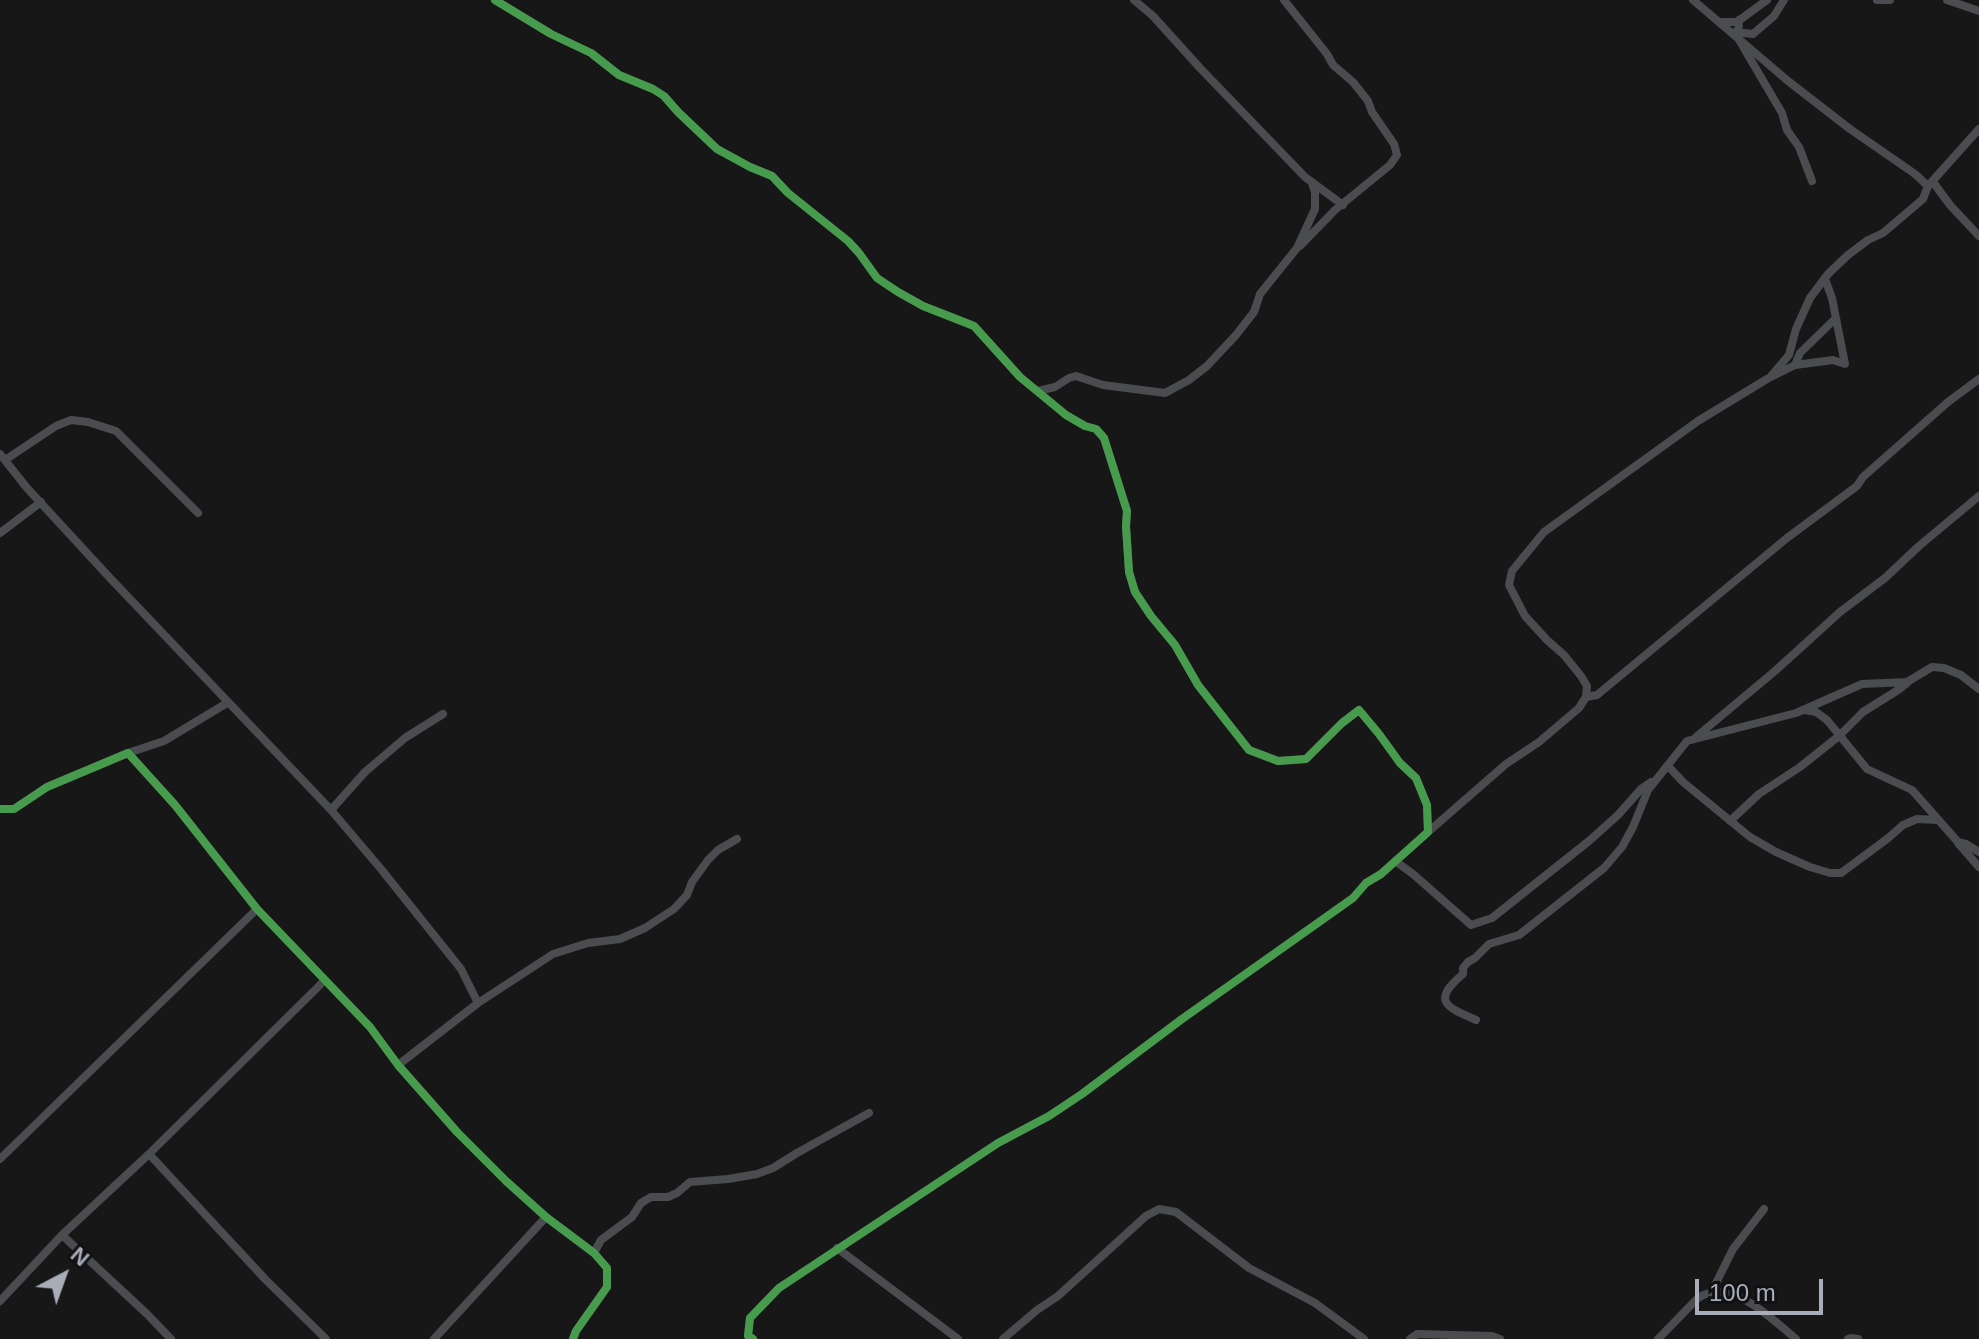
<!DOCTYPE html>
<style>
body{margin:0}
#map{position:relative;width:1979px;height:1339px;overflow:hidden;background:#171717;font-family:Arial,sans-serif}
canvas{display:block}
.north{position:absolute;left:24px;top:1235px;width:80px;height:80px;-webkit-text-stroke:6px #111113;paint-order:stroke;rotate:41deg;font-size:22px;font-weight:700;line-height:32px;text-align:center;color:#a8adb8}
.north::after{content:'';display:block;margin:auto;width:28px;height:36px;background:#a8adb8;clip-path:polygon(50% 0,100% 100%,50% 72%,0 100%)}
.scale{position:absolute;left:1695px;top:1279px;width:128px;height:36px;box-sizing:border-box;border:4px solid #a8adb8;border-top:0;padding-left:10px;font-size:24px;line-height:28px;white-space:nowrap;color:#a8adb8;-webkit-text-stroke:6px #111113;paint-order:stroke}
</style>
<div id="map">
<canvas width="1979" height="1339"></canvas>
<div class="north">N</div>
<div class="scale">100 m</div>
</div>
<script>
const c = document.querySelector('canvas').getContext('2d');
c.lineJoin = 'round';
function trace(path, color, width, dash) { c.strokeStyle = color; c.lineWidth = width; c.lineCap = dash ? 'butt' : 'round'; c.setLineDash(dash || []); c.stroke(path); }
trace(new Path2D(`
 M495,0L551,34L591,53L619,75L653,89L664,96L678,112L717,149L750,167L772,176L788,193L848,241L859,253L877,278L898,292L923,306L974,326L1020,377L1066,415L1085,426L1096,429L1104,438L1127,511L1126,526L1129,572L1135,592L1151,616L1175,645L1198,685L1249,750L1278,761L1306,759L1342,723L1359,710L1379,734L1400,763L1416,778L1427,805L1428,832L1381,874L1366,883L1353,898L1182,1019L1082,1094L1049,1116L998,1143L779,1288L750,1318L748,1336L753,1339
 M1134,0L1153,16L1200,68L1305,177L1343,205
 M1284,0L1327,54L1333,65L1353,82L1368,101L1372,112L1394,144L1397,155L1390,165L1335,210L1300,246
 M1693,0L1788,81L1850,129L1915,174L1928,186L1923,199L1883,233L1868,240L1848,255L1828,274L1810,298L1796,329L1789,355L1771,376
 M1877,0H1890
 M1947,0L1979,11
 M1739,20L1738,38L1782,113L1787,130L1799,147L1812,181
 M1721,22H1737L1767,0
 M1735,32L1753,34L1774,16L1784,0
 M1933,182L1950,205L1979,236
 M1928,186L1979,129
 M1795,365L1800,353L1836,318
 M1038,391L1055,387L1069,378L1076,376L1103,385L1165,393L1189,380L1207,366L1236,335L1254,312L1260,294L1297,248L1315,209V192L1312,183
 M0,454L27,488L110,578L331,810L381,869L461,969L478,1003
 M5,460L56,426L71,420L88,422L116,431L198,513
 M0,533L41,502
 M1586,697L1597,695L1787,538L1857,486L1863,477L1948,402L1979,379
 M1805,710L1816,712L1827,720L1867,769L1912,790L1958,842L1966,844L1979,852
 M1696,737L1775,671L1840,612L1885,578L1919,546L1979,496
 M128,753L164,741L227,703
 M1668,766L1683,782L1750,837L1776,852L1810,867L1830,873H1841L1887,839L1903,825L1917,819L1938,820
 M0,809H14L47,787L128,753L175,805L257,909L370,1027L398,1065L457,1132L506,1181L546,1217L594,1253L607,1268V1287L576,1331L573,1339
 M331,810L365,772L405,738L443,714
 M1730,821L1759,794L1800,767L1839,736L1863,712L1898,690L1907,683
 M1428,832L1506,764L1539,742L1579,708L1586,697L1587,686L1581,676L1564,655L1547,640L1525,616L1509,585L1512,571L1544,532L1698,421L1767,379L1795,365L1833,360L1845,364L1832,298L1825,279
 M1958,843L1979,867
 M1395,861L1413,874L1471,925L1492,918L1589,841L1618,815L1641,789L1651,782
 M1476,1020C1446,1007 1431,1001 1463,974V968L1468,962L1475,958L1489,944L1519,935L1604,868L1622,847L1633,827L1648,790L1687,741L1796,713L1862,684L1907,682L1932,667L1944,668L1961,675L1979,689
 M398,1065L478,1003L553,954L588,943L620,939L645,928L674,909L687,895L692,882L708,860L718,850L737,839
 M149,1154L265,1279L326,1339
 M0,1159L257,909
 M62,1235L147,1314L171,1339
 M837,1248L958,1339
 M594,1253L601,1240L632,1217L641,1203L651,1197H668L677,1193L690,1182L728,1179L757,1174L773,1168L797,1153L869,1113
 M1712,1291L1733,1249L1764,1209
 M0,1301L62,1235L149,1154L325,980
 M434,1339L546,1217
 M1003,1339L1037,1310L1058,1296L1146,1216L1159,1209L1176,1212L1249,1268L1315,1303L1364,1339
 M1410,1339L1417,1334L1492,1336L1500,1339
 M1658,1339L1698,1298C1730,1276 1772,1319 1796,1339
 M1848,1339L1851,1338L1858,1339`), '#4b4c50', 8);
trace(new Path2D(`
 M495,0L551,34L591,53L619,75L653,89L664,96L678,112L717,149L750,167L772,176L788,193L848,241L859,253L877,278L898,292L923,306L974,326L1020,377L1066,415L1085,426L1096,429L1104,438L1127,511L1126,526L1129,572L1135,592L1151,616L1175,645L1198,685L1249,750L1278,761L1306,759L1342,723L1359,710L1379,734L1400,763L1416,778L1427,805L1428,832L1381,874L1366,883L1353,898L1182,1019L1082,1094L1049,1116L998,1143L779,1288L750,1318L748,1336L753,1339
 M0,809H14L47,787L128,753L175,805L257,909L370,1027L398,1065L457,1132L506,1181L546,1217L594,1253L607,1268V1287L576,1331L573,1339`), '#469c4c', 8);
</script>
